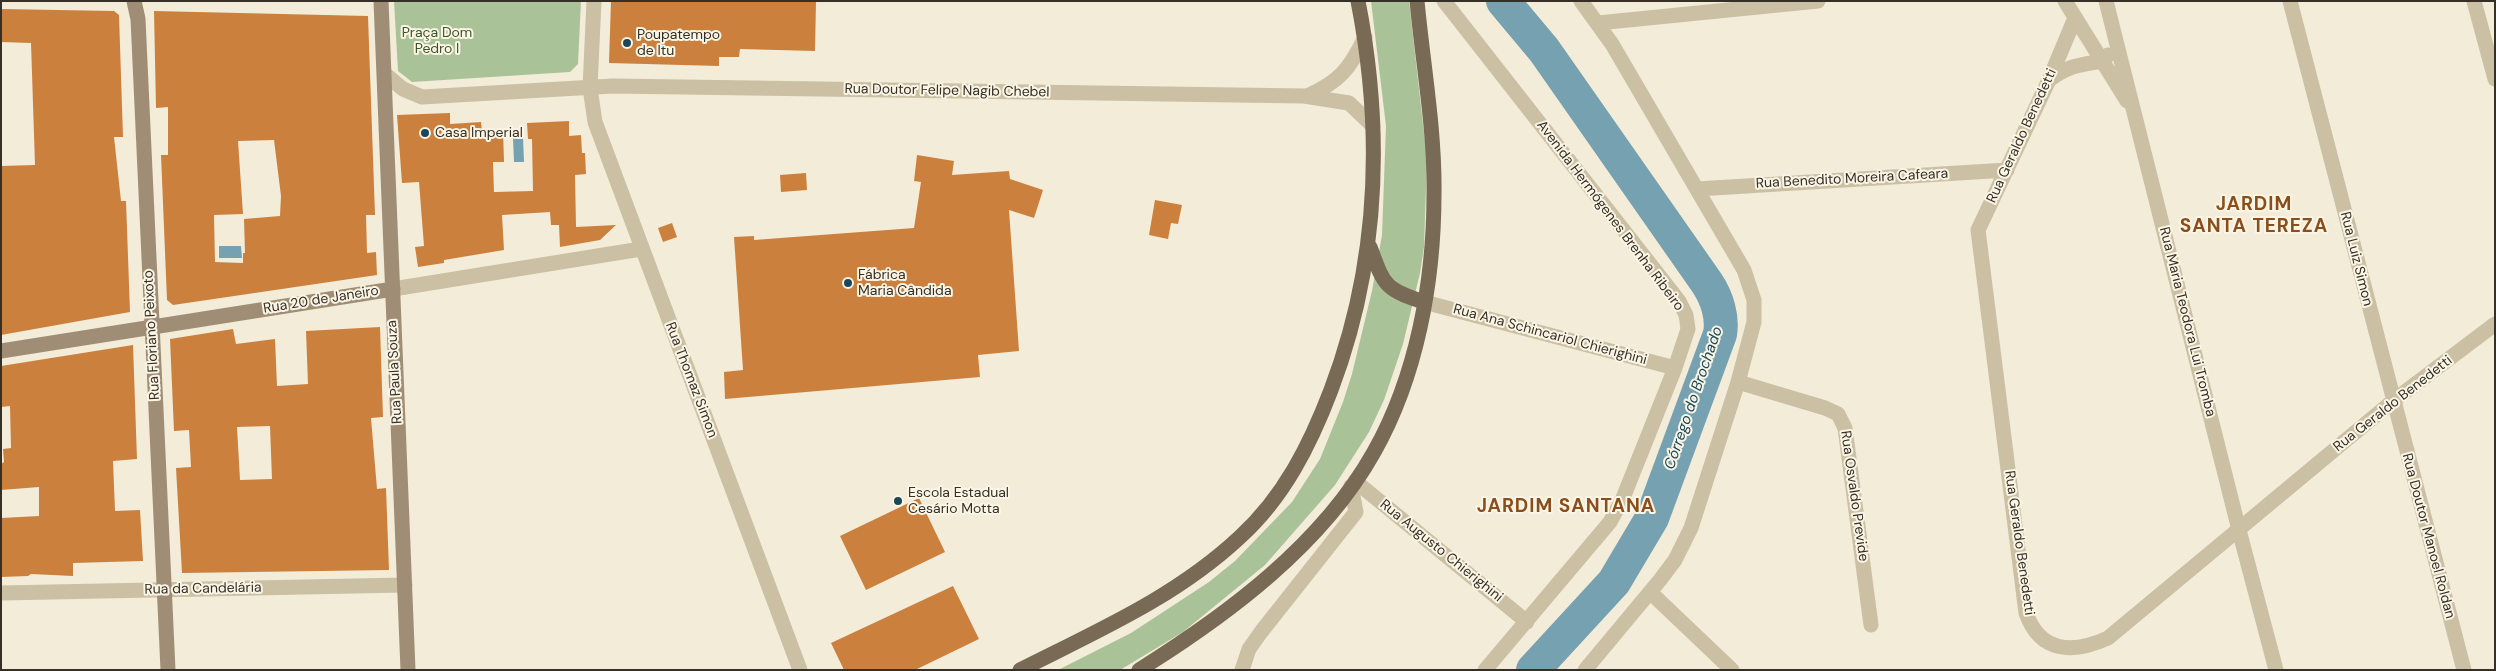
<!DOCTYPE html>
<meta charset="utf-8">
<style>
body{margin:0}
#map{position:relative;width:2496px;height:671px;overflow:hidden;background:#f3ecd9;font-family:"DM Sans",sans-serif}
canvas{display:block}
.frame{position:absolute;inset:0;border:2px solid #362f26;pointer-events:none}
</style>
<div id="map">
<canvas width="2496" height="671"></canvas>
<div class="frame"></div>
</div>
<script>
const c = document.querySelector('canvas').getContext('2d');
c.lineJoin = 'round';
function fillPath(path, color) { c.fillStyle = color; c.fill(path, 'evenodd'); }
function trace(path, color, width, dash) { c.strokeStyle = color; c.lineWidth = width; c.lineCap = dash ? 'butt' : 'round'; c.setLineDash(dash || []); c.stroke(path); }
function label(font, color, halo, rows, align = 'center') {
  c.font = font + ' "DM Sans",sans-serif'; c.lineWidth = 4; c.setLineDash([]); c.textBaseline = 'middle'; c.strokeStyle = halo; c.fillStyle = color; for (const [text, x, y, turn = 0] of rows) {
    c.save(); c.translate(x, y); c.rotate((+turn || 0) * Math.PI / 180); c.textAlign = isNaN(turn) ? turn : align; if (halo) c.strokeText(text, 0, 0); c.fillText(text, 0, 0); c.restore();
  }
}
fillPath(new Path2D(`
 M394,1H581L578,64L570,72L412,82L398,71Z
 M1371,1H1409L1427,159L1424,247L1420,273L1403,344L1384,400L1369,432L1335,485L1265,565L1183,632L1120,670H1058L1131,633L1209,582L1235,561L1292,502L1320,459L1343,402L1352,374L1372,291L1382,235L1386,126Z`), '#aac298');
fillPath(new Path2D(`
 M523,137L524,162H514L513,138Z
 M219,246H241L242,258H219Z`), '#76a1b1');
trace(new Path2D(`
 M1503,1L1544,50L1707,283C1717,298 1723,317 1720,334L1652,518L1614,582L1533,670`), '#76a1b1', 34);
fillPath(new Path2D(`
 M611,1H816L815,51L740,49L739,57H719V66L609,63Z
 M1,9L114,11L119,15L123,137H114L121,201H126L130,312L1,335V166L35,165L31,43L1,42Z
 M154,11L368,16L375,215H366L367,253L376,252L377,275L173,305L167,300L161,155H168V107L156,108ZM274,140L281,196L280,216L244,219L245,253H243V263L215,262L214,215L243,214L238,141Z
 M450,113V124L481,122L482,131L503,130L504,162H493L494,192L533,191L532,139H528L527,123L569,121V136L581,135L582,153H585L586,174L575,175L576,227L616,225L600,240L560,247L559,225H551L550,212L502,215L504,250L444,260V263L418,267L415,247L424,246L419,182L402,183L397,115Z
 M917,155L954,161L952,175L1009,171L1010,179L1043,190L1034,218L1009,210L1019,351L978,355L980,377L725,399L724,372L743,370L734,237L754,236V240L914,228L921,182L914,181Z
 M806,173L807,190L781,192L780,175Z
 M1155,200L1182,205L1178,224L1171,223L1168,239L1149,235Z
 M672,223L677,237L663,242L658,228Z
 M380,327L383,417L371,418L377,489L386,488L389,570L182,573L176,468L191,467L189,430L174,431L170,339L233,329L236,344L275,339L277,386L308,384L306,331ZM270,426L272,479L240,480L237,427Z
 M133,345L137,459L113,461L115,511L140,510L143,561L73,563V576L31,574L28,576L1,577V518L39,516V487L1,490V464L4,462L3,449L11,448L10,406L1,407V366Z
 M919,498L945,552L866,590L840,536Z
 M953,586L979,639L915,670H844L831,643Z`), '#cc803d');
trace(new Path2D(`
 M594,1L590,88L595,122L800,670
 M1444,1L1679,301L1686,315L1688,329L1675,368L1623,498L1610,522L1485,670
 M1581,1L1612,44L1744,270L1754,300V322L1738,382L1691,528L1675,560L1660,580L1585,670
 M2065,1L2127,101
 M2106,1L2239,530L2276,670
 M2290,1L2464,670
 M2474,1L2495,79
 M2075,18L2049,80L1978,230L2026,613C2040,653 2073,654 2108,638L2393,401L2495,324
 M1598,23L1818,1
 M385,74L403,89L422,97L613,86L1304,96L1349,103L1373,126
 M2049,80C2069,65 2080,65 2103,61L2108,55
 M1307,96C1339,82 1350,69 1365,37
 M1697,189L2007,170
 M393,289L641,249
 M1424,302L1675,368
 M1738,382L1825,408L1838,414L1845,428L1871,625
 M1355,481L1527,622
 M1650,592L1732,670
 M1,593L405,585
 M1242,670L1249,649L1261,632L1356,512L1351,486`), '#cbbfa4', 15);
trace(new Path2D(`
 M134,1L138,19L168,670
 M381,1L408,670
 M1,351L393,289`), '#9f8e75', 15);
trace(new Path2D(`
 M1370,247C1384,285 1384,289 1424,302
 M1020,670C1097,631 1176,597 1240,537C1284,497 1310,445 1331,390C1379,263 1384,134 1358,1
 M1139,670C1227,615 1322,545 1374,452C1417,376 1434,281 1434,194C1435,130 1423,65 1417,1`), '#796a56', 15);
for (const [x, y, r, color] of [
 [627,43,5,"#1a4759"],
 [425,133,5,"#1a4759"],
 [848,283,5,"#1a4759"],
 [898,501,5,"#1a4759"]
]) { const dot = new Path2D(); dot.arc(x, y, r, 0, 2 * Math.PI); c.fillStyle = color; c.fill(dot); trace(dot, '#faf5e5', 2); }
label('14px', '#3b5529', '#faf5e5', [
 ["Praça Dom",437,33],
 ["Pedro I",437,49]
]);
label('14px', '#362f26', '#faf5e5', [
 ["Poupatempo",637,35],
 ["de Itu",637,51],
 ["Casa Imperial",435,133],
 ["Fábrica",858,275],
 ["Maria Cândida",858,291],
 ["Escola Estadual",908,493],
 ["Cesário Motta",908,509]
], 'left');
label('14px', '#362f26', '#faf5e5', [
 ["Rua Doutor Felipe Nagib Chebel",947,91,1],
 ["Rua Geraldo Benedetti",2022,136,-65],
 ["Rua Benedito Moreira Cafeara",1852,179,-3],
 ["Avenida Hermógenes Brenha Ribeiro",1610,216,53],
 ["Rua Luiz Simon",2356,259,76],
 ["Rua 20 de Janeiro",321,300,-9],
 ["Rua Maria Teodora Lui Tromba",2187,322,76],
 ["Rua Floriano Peixoto",152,335,-93],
 ["Rua Ana Schincariol Chierighini",1550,335,15],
 ["Rua Paula Souza",395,372,-93],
 ["Rua Thomaz Simon",691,380,69],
 ["Rua Geraldo Benedetti",2393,404,-38],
 ["Rua Osvaldo Previde",1854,496,82],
 ["Rua Doutor Manoel Roldan",2428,536,75],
 ["Rua Geraldo Benedetti",2019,543,82],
 ["Rua Augusto Chierighini",1441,551,39],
 ["Rua da Candelária",203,589,-1]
]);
label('italic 15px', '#1a4759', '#faf5e5', [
 ["Córrego do Brochado",1694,398,-71]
]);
c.letterSpacing = '1px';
label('bold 19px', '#894e1b', '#faf5e5', [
 ["JARDIM",2254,205],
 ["SANTA TEREZA",2254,227],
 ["JARDIM SANTANA",1566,507]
]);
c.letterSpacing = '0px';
</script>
